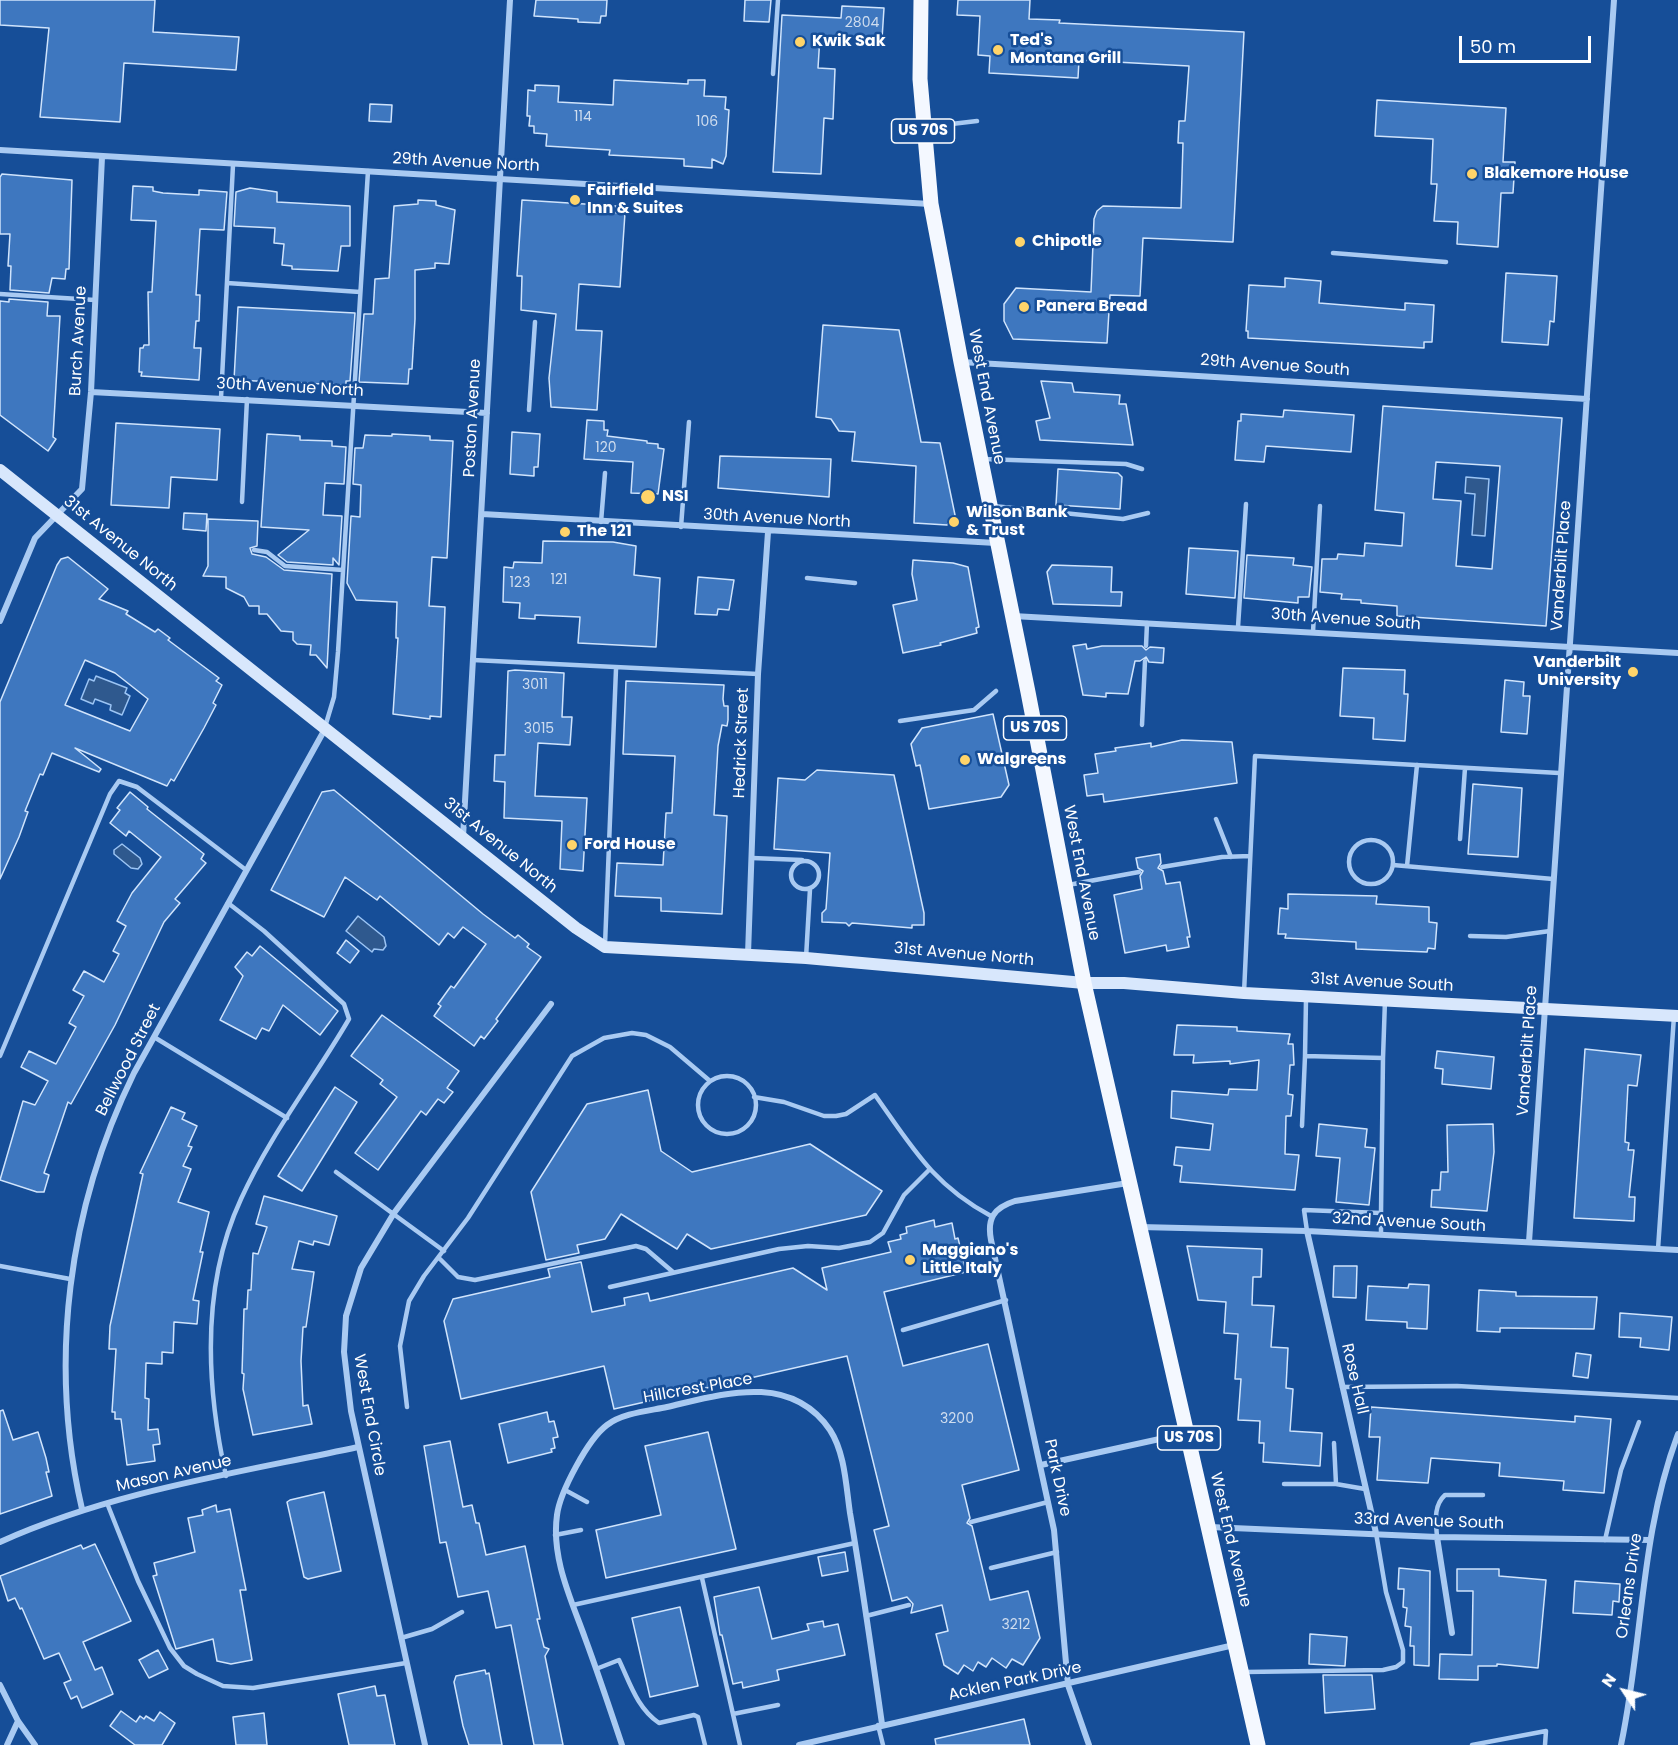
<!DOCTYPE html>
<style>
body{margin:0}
#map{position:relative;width:1678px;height:1745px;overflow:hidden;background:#164e98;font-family:Poppins,sans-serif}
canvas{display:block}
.north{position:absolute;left:1594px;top:1661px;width:60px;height:60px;-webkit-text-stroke:4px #164e98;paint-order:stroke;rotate:305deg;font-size:16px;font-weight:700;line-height:24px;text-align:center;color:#fff}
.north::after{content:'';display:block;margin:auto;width:21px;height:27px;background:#fff;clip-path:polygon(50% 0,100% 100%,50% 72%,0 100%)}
.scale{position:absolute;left:1459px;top:36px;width:132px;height:27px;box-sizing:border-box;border:3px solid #fff;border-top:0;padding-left:8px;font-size:18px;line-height:21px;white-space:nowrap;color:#fff;-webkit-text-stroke:4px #164e98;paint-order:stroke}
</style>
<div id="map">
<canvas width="1678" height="1745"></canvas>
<div class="north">N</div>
<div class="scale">50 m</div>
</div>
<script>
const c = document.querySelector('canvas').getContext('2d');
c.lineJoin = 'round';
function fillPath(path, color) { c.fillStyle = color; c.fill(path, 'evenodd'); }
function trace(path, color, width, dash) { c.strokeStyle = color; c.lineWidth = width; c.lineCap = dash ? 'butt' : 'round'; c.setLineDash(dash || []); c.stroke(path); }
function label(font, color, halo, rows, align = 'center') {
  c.font = font + ' Poppins,sans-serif'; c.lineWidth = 5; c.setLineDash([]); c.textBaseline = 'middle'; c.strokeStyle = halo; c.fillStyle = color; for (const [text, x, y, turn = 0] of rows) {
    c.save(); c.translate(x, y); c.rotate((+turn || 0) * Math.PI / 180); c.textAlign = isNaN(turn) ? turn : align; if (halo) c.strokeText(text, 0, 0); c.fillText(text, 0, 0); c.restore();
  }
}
const water = new Path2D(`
 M1466,477L1489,479L1485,536L1472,535L1475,494L1465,493Z
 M96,676L127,688L125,693L130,696L122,715L110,710L111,705L95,699L93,704L81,699L89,679L94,681Z
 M122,844L140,858L142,864L138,869L131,868L114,854V850Z
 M358,916L384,937L386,946L383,950L374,949L372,952L346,931Z`);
fillPath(water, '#2f598e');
trace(water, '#9bc4f4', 1.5);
const building = new Path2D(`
 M0,0H155L153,32L239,37L236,70L124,63L120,122L40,117L49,28L0,25Z
 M536,0H607L606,16H601L600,23L578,22V19L534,16Z
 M745,0H771L769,22L744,21Z
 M958,0H1030L1029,19L1060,20L1059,23L1244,32L1233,242L1143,238L1140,296L1110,295L1107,343L1013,339L1004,321V304L1016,288L1091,292L1094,219L1097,211L1103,206L1181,208L1183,143H1178L1179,121H1185L1189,66L1079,60L1078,78L989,73L990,56L978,55L980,16L957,15Z
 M842,6L884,8L882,39L820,36L818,68L835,69L833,119L824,118L821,174L773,172L782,15L841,18Z
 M614,80L688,84V80H705L704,96L726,97L725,109L729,110L726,156L723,164L712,159V168L684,166V159L609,155L610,150L546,146L547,134L534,133V126H529L530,116H527L528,90L535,91V85L559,86L558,102L613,105Z
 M1377,100L1506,108L1503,162H1515L1513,193H1501L1498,247L1457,244L1458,222L1434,221L1437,184H1431L1433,139L1375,136Z
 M370,104L392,105L391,122L369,121Z
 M2,174L72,180L69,269H66L65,279L52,278L49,293L10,290L11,266H8L10,234H0V177Z
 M133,186L153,187V191L163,193L199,195V190L227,192L224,230L200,229L196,295H200L199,321H196L194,348H201L199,380L141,376L142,372H139L140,348H143L144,345H149L148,292H152L156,221L131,220Z
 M250,188L277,192V202L350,206V246H341L338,271L292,269V266L282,265L284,244L274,243L275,228L234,226L236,192Z
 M418,200L436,201V205L455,210L449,264L435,263V268L415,270V319L412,369H409L408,384L359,382L364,314H373L375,279L389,278L394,206L418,204Z
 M522,200L616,206V213H625L620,287L579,284L576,330L602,331L597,410L551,407L549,378L556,314L521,310L522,276H517Z
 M1506,273L1557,276L1554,322L1550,321L1548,345L1502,342Z
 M1285,278L1321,281L1319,303L1405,310V303L1434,305L1432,342H1424V348L1248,338V331H1246L1249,285L1285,287Z
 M9,299L48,302L47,316H60L53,437L56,439L48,451L0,415V301L9,302Z
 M238,307L355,313L350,381H346V385L234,380Z
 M823,325L899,330L921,442L940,443L955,515L947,525L914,523L916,466L852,461L855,432L839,431L831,419L816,417Z
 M1041,381L1072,383L1074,392L1120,395L1119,404H1126L1133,445L1040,440L1036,421L1050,418Z
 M1383,406L1562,418L1546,626L1397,616V606L1361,603V600L1341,599L1342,594L1320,592L1322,559H1337L1338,554L1364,556L1365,543L1402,546L1404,513L1375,510ZM1436,462L1500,466L1492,569L1456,566L1461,501L1433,499Z
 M1284,410L1354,415L1351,452L1266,446L1264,462L1235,460L1238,421H1241V414L1283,417Z
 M587,420L604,421V430H608L607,436L647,441V443L658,444V448L664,449L658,494L631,493L633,462L584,459Z
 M116,423L220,429L217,480L171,477L169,508L111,505Z
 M512,432L540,434L538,467H534V476L510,474Z
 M267,434L300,436V440L332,441V446L346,447L344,484L325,483L323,515L342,516L339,565L333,558V565L287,562L278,555L309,530L261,527Z
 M392,434L430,436V440L453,441L447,558L432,557L429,606L445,607L441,717L430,716V719L393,714L398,638H396V632L397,602L356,600L347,583L351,516L360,517L361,485L353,484L355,448H363L365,435L392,436Z
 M720,456L831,459L829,497L718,488Z
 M1058,469L1118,473L1122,477L1120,509L1056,505Z
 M184,513L207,514L206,531L183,529Z
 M208,519L258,521L257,546L250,548L252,554L266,557L284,570L332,574L327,668L316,655H310L311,645L297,644L293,640V632L281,631L267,614H259V606H249L244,597L226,588V577L203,576L208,566Z
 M543,541L613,542L636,546L634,575L660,578L656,647L578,643L580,617L535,615V619L519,618L520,603L503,602L504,567L513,568L514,562L542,563Z
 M1189,548L1238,551L1235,598L1186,594Z
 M1247,555L1294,558L1293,565L1312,567L1309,597H1298V603L1244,598Z
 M68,557L108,589L99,599L128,611L126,614L155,632L158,629L170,638L168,640L219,678L216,681L222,685L213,703L216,705L204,728L174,781L171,779L167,786L75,748L101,769L99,772L52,753L43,775L40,774L25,811L28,812L19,837L0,879V702L57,565L61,559ZM85,660L115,673L148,699L130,731L65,705Z
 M913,560L953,563L968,567L979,627L976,628L977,633L940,643L941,645L903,653L893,605L917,600L912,574Z
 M1052,565L1112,567L1111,592H1122L1121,606L1053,604L1047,572Z
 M698,577L734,580L729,610L718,609L717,615L695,614Z
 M1086,644L1087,649L1102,646H1142L1146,650L1150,647L1164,648L1163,663L1149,662L1146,657L1140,661H1135L1128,694L1106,693V697L1083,695L1073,646Z
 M1343,668L1405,670L1404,694H1408L1405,741L1373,739L1374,718L1340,716Z
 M515,670L564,673L562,717H572L570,745L538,743L535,796L587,798L583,871L560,869L562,821L504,818L505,782L494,781L495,755H505L508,671Z
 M1505,680L1524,682L1523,696H1530L1527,734L1501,732Z
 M626,681L724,685L723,699L724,706H728V720L727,726L722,725L718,746L714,815L727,816L722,914L661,911V898L615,896L617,863L663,865L666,813H672L675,756L623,754Z
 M993,714L1009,785L1001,797L929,809L920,765L916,766L911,744L922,728Z
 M1182,740L1232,742L1237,783L1104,802L1103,794L1087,796L1084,775L1098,773L1095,754L1116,751L1115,748L1151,743V747Z
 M817,770L894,775L924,913V925H912V928L852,923L849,926L846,923L822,922V913L826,909L830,853L774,849L778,778L805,780Z
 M1473,784L1522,788L1518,857L1468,854Z
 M334,790L483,914L515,938L518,935L529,944L527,947L541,957L496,1019L498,1021L484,1039L481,1036L474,1046L434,1016L441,1006L438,1004L451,986L454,988L486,944L463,927L454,938L448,933L439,945L380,896L377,900L345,877L324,917L271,890L322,792Z
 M130,792L148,807L147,809L204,854L201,859L206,863L175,899L180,903L164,922L115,1025L71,1104L68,1102L44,1173L49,1175L44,1192H37L0,1180L23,1101L35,1105L48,1081L21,1067L29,1051L56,1064L76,1027L69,1023L84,996L73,990L84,971L104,982L119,954L113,951L126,926L117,921L132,893L161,857L129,831L126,836L110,823L120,810L117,808Z
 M1160,854L1161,863L1158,868L1163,871L1166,884L1180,882L1190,937H1187L1189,947L1167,951L1166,945L1125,953L1114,895L1142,889L1140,876L1143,871L1138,868L1136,858Z
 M1288,894L1377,896L1376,904L1429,907V922L1437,923L1435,949L1428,948L1427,952L1356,949V942L1285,938L1286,934H1278L1280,908L1288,909Z
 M346,940L359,951L350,963L337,953Z
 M260,946L338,1011L320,1035L283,1005L269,1031L262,1028L256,1039L220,1020L243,976L235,967L247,952L252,956Z
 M382,1015L459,1071L447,1088L453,1092L444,1103L438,1099L426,1115L421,1111L378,1170L355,1153L397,1097L380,1084L383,1080L351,1056Z
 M1177,1025L1237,1027V1031L1290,1034L1288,1044H1293L1294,1065H1290L1288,1094L1293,1095L1291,1116H1286L1285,1154L1299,1155L1295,1190L1180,1182L1182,1166L1174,1165L1176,1147L1210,1150L1213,1124L1171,1118L1172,1091L1228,1095L1229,1089L1257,1090L1259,1060L1230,1064V1061L1193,1063L1194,1055H1174Z
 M1585,1049L1641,1055L1637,1086L1628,1085L1625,1142L1629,1143L1628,1150H1634L1629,1197H1635L1634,1221L1574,1218Z
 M1437,1051L1494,1057L1491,1089L1442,1084L1443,1069L1435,1068Z
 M335,1087L357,1102L302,1191L278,1176Z
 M648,1090L661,1151L692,1172L810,1144L882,1191L866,1215L711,1249L687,1234L677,1249L621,1214L605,1239L577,1245L579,1253L546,1260L531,1192L587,1104Z
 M171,1107L185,1113L182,1119L197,1126L188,1146L192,1147L183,1166L191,1169L178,1202L209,1212L200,1252H203L193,1300L199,1301L197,1324L174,1322L173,1353L162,1352V1364L146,1363L145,1398L149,1399L148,1430L158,1429L160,1444L153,1445L155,1461L127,1465L121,1419H115V1412H112L116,1349H109L110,1326L143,1174L140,1173Z
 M1319,1124L1367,1129L1365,1147L1375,1148L1369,1205L1336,1202L1340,1158L1316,1156Z
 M1493,1124L1494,1152L1487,1211L1431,1207L1432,1190H1440L1441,1172H1448L1447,1125Z
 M264,1196L337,1216L329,1245L314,1241L313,1245L299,1241L292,1269L314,1272L306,1327H303L301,1361L303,1406L308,1405L312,1424L253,1435L243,1389L244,1374L242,1373L244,1309H247L248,1290H251L253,1253L258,1254L267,1227L256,1224Z
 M934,1220L935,1227L952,1223L955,1239L958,1238L966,1272L884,1292L903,1366L988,1344L1019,1470L962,1485L970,1518L967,1523L972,1526L990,1600L1028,1591L1040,1638L1023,1665L1012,1659L1006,1668L992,1658L986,1667L978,1662L973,1671L964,1665L958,1674L944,1665L936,1634L948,1631L942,1605L911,1613L913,1604L907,1597L892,1601L874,1530L889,1526L847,1356L614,1409L604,1366L461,1399L444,1321L453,1299L550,1277L548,1269L581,1262L592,1312L625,1305L624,1298L648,1293L650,1301L793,1268L827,1290L822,1268L891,1252L888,1242L901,1239L900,1235L907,1233L906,1227Z
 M1187,1246L1262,1249L1261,1277H1253L1252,1305L1274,1306L1271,1347L1288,1348L1286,1388L1293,1389L1290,1431L1322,1433L1320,1466L1263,1462L1264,1443H1259L1260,1421L1238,1420L1241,1379H1235L1238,1334L1224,1333L1226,1302L1198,1300Z
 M1334,1266H1357L1356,1298L1333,1297Z
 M1409,1284L1429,1285L1427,1329L1407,1328V1322L1366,1320L1368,1286L1408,1288Z
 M1479,1290L1516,1292V1296L1597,1297L1594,1329L1509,1328H1500V1332L1477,1331Z
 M1620,1313L1672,1317L1669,1350L1640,1347L1641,1338L1619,1337Z
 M1576,1353L1591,1355L1588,1378L1573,1376Z
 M1371,1407L1575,1422V1416L1611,1419L1604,1493L1563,1490L1564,1481L1499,1476L1500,1463L1431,1458L1428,1483L1377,1480L1380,1437H1369Z
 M3,1410L13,1440L38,1432L46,1458L49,1472H46L52,1496L0,1514V1411Z
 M547,1412L549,1422L554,1421L558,1437L553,1438L555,1448L551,1449L552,1452L508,1463L499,1424Z
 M708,1432L736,1549L606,1578L596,1530L661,1515L645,1446Z
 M450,1441L463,1507L472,1505L476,1523H479L486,1555L525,1546L540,1619H537L544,1647L549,1649L545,1656L563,1745H534L511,1625L496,1628L488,1591L458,1597L446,1542L440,1543L424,1446Z
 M324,1492L341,1571L308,1579L304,1577L287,1502L290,1500Z
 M216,1505L217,1512L230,1509L246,1590H240L252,1660L231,1664L217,1661L213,1639L176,1649L153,1576L157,1575L154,1563L195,1552L188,1518L203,1515L202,1510Z
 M95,1544L131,1621L83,1642L95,1670L102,1667L113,1694L82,1708L77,1696L71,1699L64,1683L71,1680L59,1653L44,1659L22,1608L20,1609L15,1598L8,1601L0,1576L81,1545L83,1549Z
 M845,1552L848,1571L822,1576L818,1557Z
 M1399,1568L1430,1571L1429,1666L1414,1665V1646H1410L1411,1627L1405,1626L1407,1608L1403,1607L1404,1589H1398Z
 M1457,1569H1499V1576L1546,1580L1538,1668L1497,1664V1666H1478V1680L1439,1679L1440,1654L1472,1655L1473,1591H1457Z
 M1575,1581L1620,1584L1619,1602L1613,1601L1612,1615L1573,1613Z
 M759,1587L772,1639L809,1630L807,1624L823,1621L824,1627L838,1624L845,1655L777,1670L779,1680L743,1688L742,1682L733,1684L722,1635H720L714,1597Z
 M680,1607L698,1686L650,1697L632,1618Z
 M1310,1634L1347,1637L1345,1666L1309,1664Z
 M158,1650L168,1669L149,1678L139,1660Z
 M485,1670L486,1674L489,1673L502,1745H469L463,1726L454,1682L456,1676Z
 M1323,1675H1372L1375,1709L1325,1713Z
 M375,1686L377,1696L385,1695L395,1745H349L338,1694Z
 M121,1711L136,1722L140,1716L144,1719L146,1716L154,1721L160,1712L175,1723L162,1745H135L110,1726Z
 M264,1713L267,1745H236L233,1717Z
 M1024,1719L1030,1745H936L935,1739Z`);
fillPath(building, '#3e77bf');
trace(building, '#d0e4fc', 1.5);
trace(new Path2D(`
 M773,74L778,0
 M926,127L977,121
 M1333,253L1446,262
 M227,283L360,292
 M0,294L95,300
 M221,398L233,165
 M529,410L535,322
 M983,459L1126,464L1142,469
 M242,502L247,399
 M993,506L1123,519L1148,513
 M601,522L605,473
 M681,527L689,422
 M254,550L267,552L285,566L343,570
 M807,578L855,583
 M1238,627L1246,504
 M1313,632L1320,506
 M1146,646L1147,623
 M473,660L758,674
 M900,721L974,710L996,691
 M1142,725L1145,661
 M325,727L334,697L338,652L368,171
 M1216,819L1231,857
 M1460,839L1465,768
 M1349 862a22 22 0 1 1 44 0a22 22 0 1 1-44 0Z
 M752,858L802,860
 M791 875a14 14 0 1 1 28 0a14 14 0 1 1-28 0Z
 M1393,865L1553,879
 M1407,866L1417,765
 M1162,867L1222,857L1250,856
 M1068,885L1139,872
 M1470,936L1506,937L1550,931
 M605,945L616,669
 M806,958L810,889
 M1244,993L1255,756L1559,773
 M1306,999L1305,1056L1383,1058L1381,1213L1304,1210L1307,1231
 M154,1037L287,1118
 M0,1056L110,794L119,781L137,787L246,870
 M1383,1058L1385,1000
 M698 1105a29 29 0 1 1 58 0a29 29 0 1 1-58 0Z
 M754,1097L784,1102L824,1116H836L846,1114L875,1095C912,1147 933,1185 991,1216
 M1302,1126L1305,1056
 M336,1172L444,1251
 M1381,1235V1213
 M1658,1249L1674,1016
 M439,1258L458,1277L475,1280L636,1246L646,1249L673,1272
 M0,1266L70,1279
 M610,1287L779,1249L808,1246L839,1248L870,1242L883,1233L904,1195L929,1170
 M903,1330L1006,1300
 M1342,1387L1457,1386L1678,1398
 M407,1407L400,1346L409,1301L424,1276L468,1218L572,1056L604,1038L632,1033L646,1035L670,1047L710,1081
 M1334,1443L1336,1484
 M226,1476C206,1385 201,1285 241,1199C270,1135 314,1079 349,1019L344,1004L264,931L228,903
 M1284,1484H1336L1365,1489
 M565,1490L587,1502
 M107,1503L138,1581L170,1648L184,1666L197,1674L223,1686L253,1688L406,1663
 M971,1522L1048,1502
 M555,1535L581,1530
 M1437,1537C1436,1522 1433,1506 1445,1495H1483
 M1605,1540L1621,1470L1639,1422
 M991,1568L1057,1552
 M702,1578L740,1745
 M573,1605L855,1543
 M866,1616L909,1605
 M401,1638L432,1629L462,1612
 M596,1669L619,1660C630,1683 637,1708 659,1723L694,1715L698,1717L705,1745
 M1245,1672L1383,1670L1396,1667L1403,1662V1650L1386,1592L1376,1533
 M733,1714L778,1705
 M878,1725L883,1745
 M1472,1745L1546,1731L1545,1745`), '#a9caf2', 4.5);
trace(new Path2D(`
 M0,150L930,204
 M961,362L1587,399
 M91,392L487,413
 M482,514L996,543
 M1013,616L1678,653
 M0,621L35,538L82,489L91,392L102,157
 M463,837L510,0
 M748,954L758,674L768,532
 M1140,1227L1307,1231L1678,1250
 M1307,1231L1376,1533
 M1529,1242L1614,0
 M1041,1465L1187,1433
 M82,1509C48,1362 68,1208 134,1073L325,729
 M1210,1527L1437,1537L1650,1540
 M1437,1537L1452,1633
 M0,1542C113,1491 238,1473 358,1447
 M0,1685L18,1721L35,1745
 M7,1745L18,1721
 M425,1745L351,1411L344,1352L346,1316L361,1268L394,1213L551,1004
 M622,1745C610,1709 598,1673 585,1638C571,1599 551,1558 557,1515C560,1492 588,1439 607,1425C623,1413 648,1411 667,1407C723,1394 790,1372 830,1430C845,1453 846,1486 850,1513C862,1583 872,1654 882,1724
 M799,1745L1234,1645
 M1089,1745L1068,1685L1054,1530L991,1240C987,1219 993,1208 1015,1201L1128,1183
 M1621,1745C1643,1642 1640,1534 1678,1434`), '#a9caf2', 6);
trace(new Path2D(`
 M0,470L576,928L605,947L806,958L1084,983H1124L1244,993L1678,1016`), '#d8e7fc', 12);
trace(new Path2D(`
 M921,0L920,79L931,204L961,362L1028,692L1084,983L1258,1745`), '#f4f8ff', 15);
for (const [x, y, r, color] of [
 [800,42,6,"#ffd46a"],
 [998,50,6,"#ffd46a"],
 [1472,174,6,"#ffd46a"],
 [575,200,6,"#ffd46a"],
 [1020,242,6,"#ffd46a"],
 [1024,307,6,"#ffd46a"],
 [648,497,8,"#ffd46a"],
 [954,522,6,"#ffd46a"],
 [565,532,6,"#ffd46a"],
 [1633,672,6,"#ffd46a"],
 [965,760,6,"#ffd46a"],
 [572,845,6,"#ffd46a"],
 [910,1260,6,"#ffd46a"]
]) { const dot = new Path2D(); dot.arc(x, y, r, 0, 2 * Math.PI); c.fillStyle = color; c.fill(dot); trace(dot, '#164e98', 2); }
label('14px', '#cfddef', null, [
 ["2804",862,23],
 ["114",583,117],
 ["106",707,122],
 ["120",606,448],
 ["121",559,580],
 ["123",520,583],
 ["3011",535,685],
 ["3015",539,729],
 ["3200",957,1419],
 ["3212",1016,1625]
]);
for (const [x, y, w] of [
 [923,131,63],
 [1035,728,63],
 [1189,1438,63]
]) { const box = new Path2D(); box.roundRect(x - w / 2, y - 12, w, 24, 4.5); c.fillStyle = '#164e98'; c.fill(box); trace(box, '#fff', 1.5); }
label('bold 15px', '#fff', null, [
 ["US 70S",923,131],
 ["US 70S",1035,728],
 ["US 70S",1189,1438]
]);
label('bold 16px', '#fff', '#164e98', [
 ["Ted's",1010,41],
 ["Montana Grill",1010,59],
 ["Kwik Sak",812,42],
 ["Blakemore House",1484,174],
 ["Fairfield",587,191],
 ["Inn & Suites",587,209],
 ["Chipotle",1032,242],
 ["Panera Bread",1036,307],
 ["NSI",662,497],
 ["Wilson Bank",966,513],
 ["& Trust",966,531],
 ["The 121",577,532],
 ["Vanderbilt",1621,663,"right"],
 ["University",1621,681,"right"],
 ["Walgreens",977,760],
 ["Ford House",584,845],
 ["Maggiano's",922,1251],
 ["Little Italy",922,1269]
], 'left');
label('16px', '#fff', '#164e98', [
 ["29th Avenue North",466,163,3],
 ["Burch Avenue",79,341,-87],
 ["29th Avenue South",1275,366,4],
 ["30th Avenue North",290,388,3],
 ["West End Avenue",986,397,79],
 ["Poston Avenue",473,418,-87],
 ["30th Avenue North",777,519,3],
 ["31st Avenue North",120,544,39],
 ["Vanderbilt Place",1562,566,-86],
 ["30th Avenue South",1346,620,4],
 ["Hedrick Street",742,743,-88],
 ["31st Avenue North",500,846,39],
 ["West End Avenue",1081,873,79],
 ["31st Avenue North",964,955,5],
 ["31st Avenue South",1382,983,3],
 ["Vanderbilt Place",1528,1051,-86],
 ["Bellwood Street",129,1060,-63],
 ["32nd Avenue South",1409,1223,3],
 ["Rose Hall",1354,1379,77],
 ["Hillcrest Place",698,1389,-10],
 ["West End Circle",369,1415,80],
 ["Mason Avenue",174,1474,-13],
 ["Park Drive",1057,1478,78],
 ["33rd Avenue South",1429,1522,2],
 ["West End Avenue",1230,1540,77],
 ["Orleans Drive",1630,1586,-82],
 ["Acklen Park Drive",1015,1682,-12]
]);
</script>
